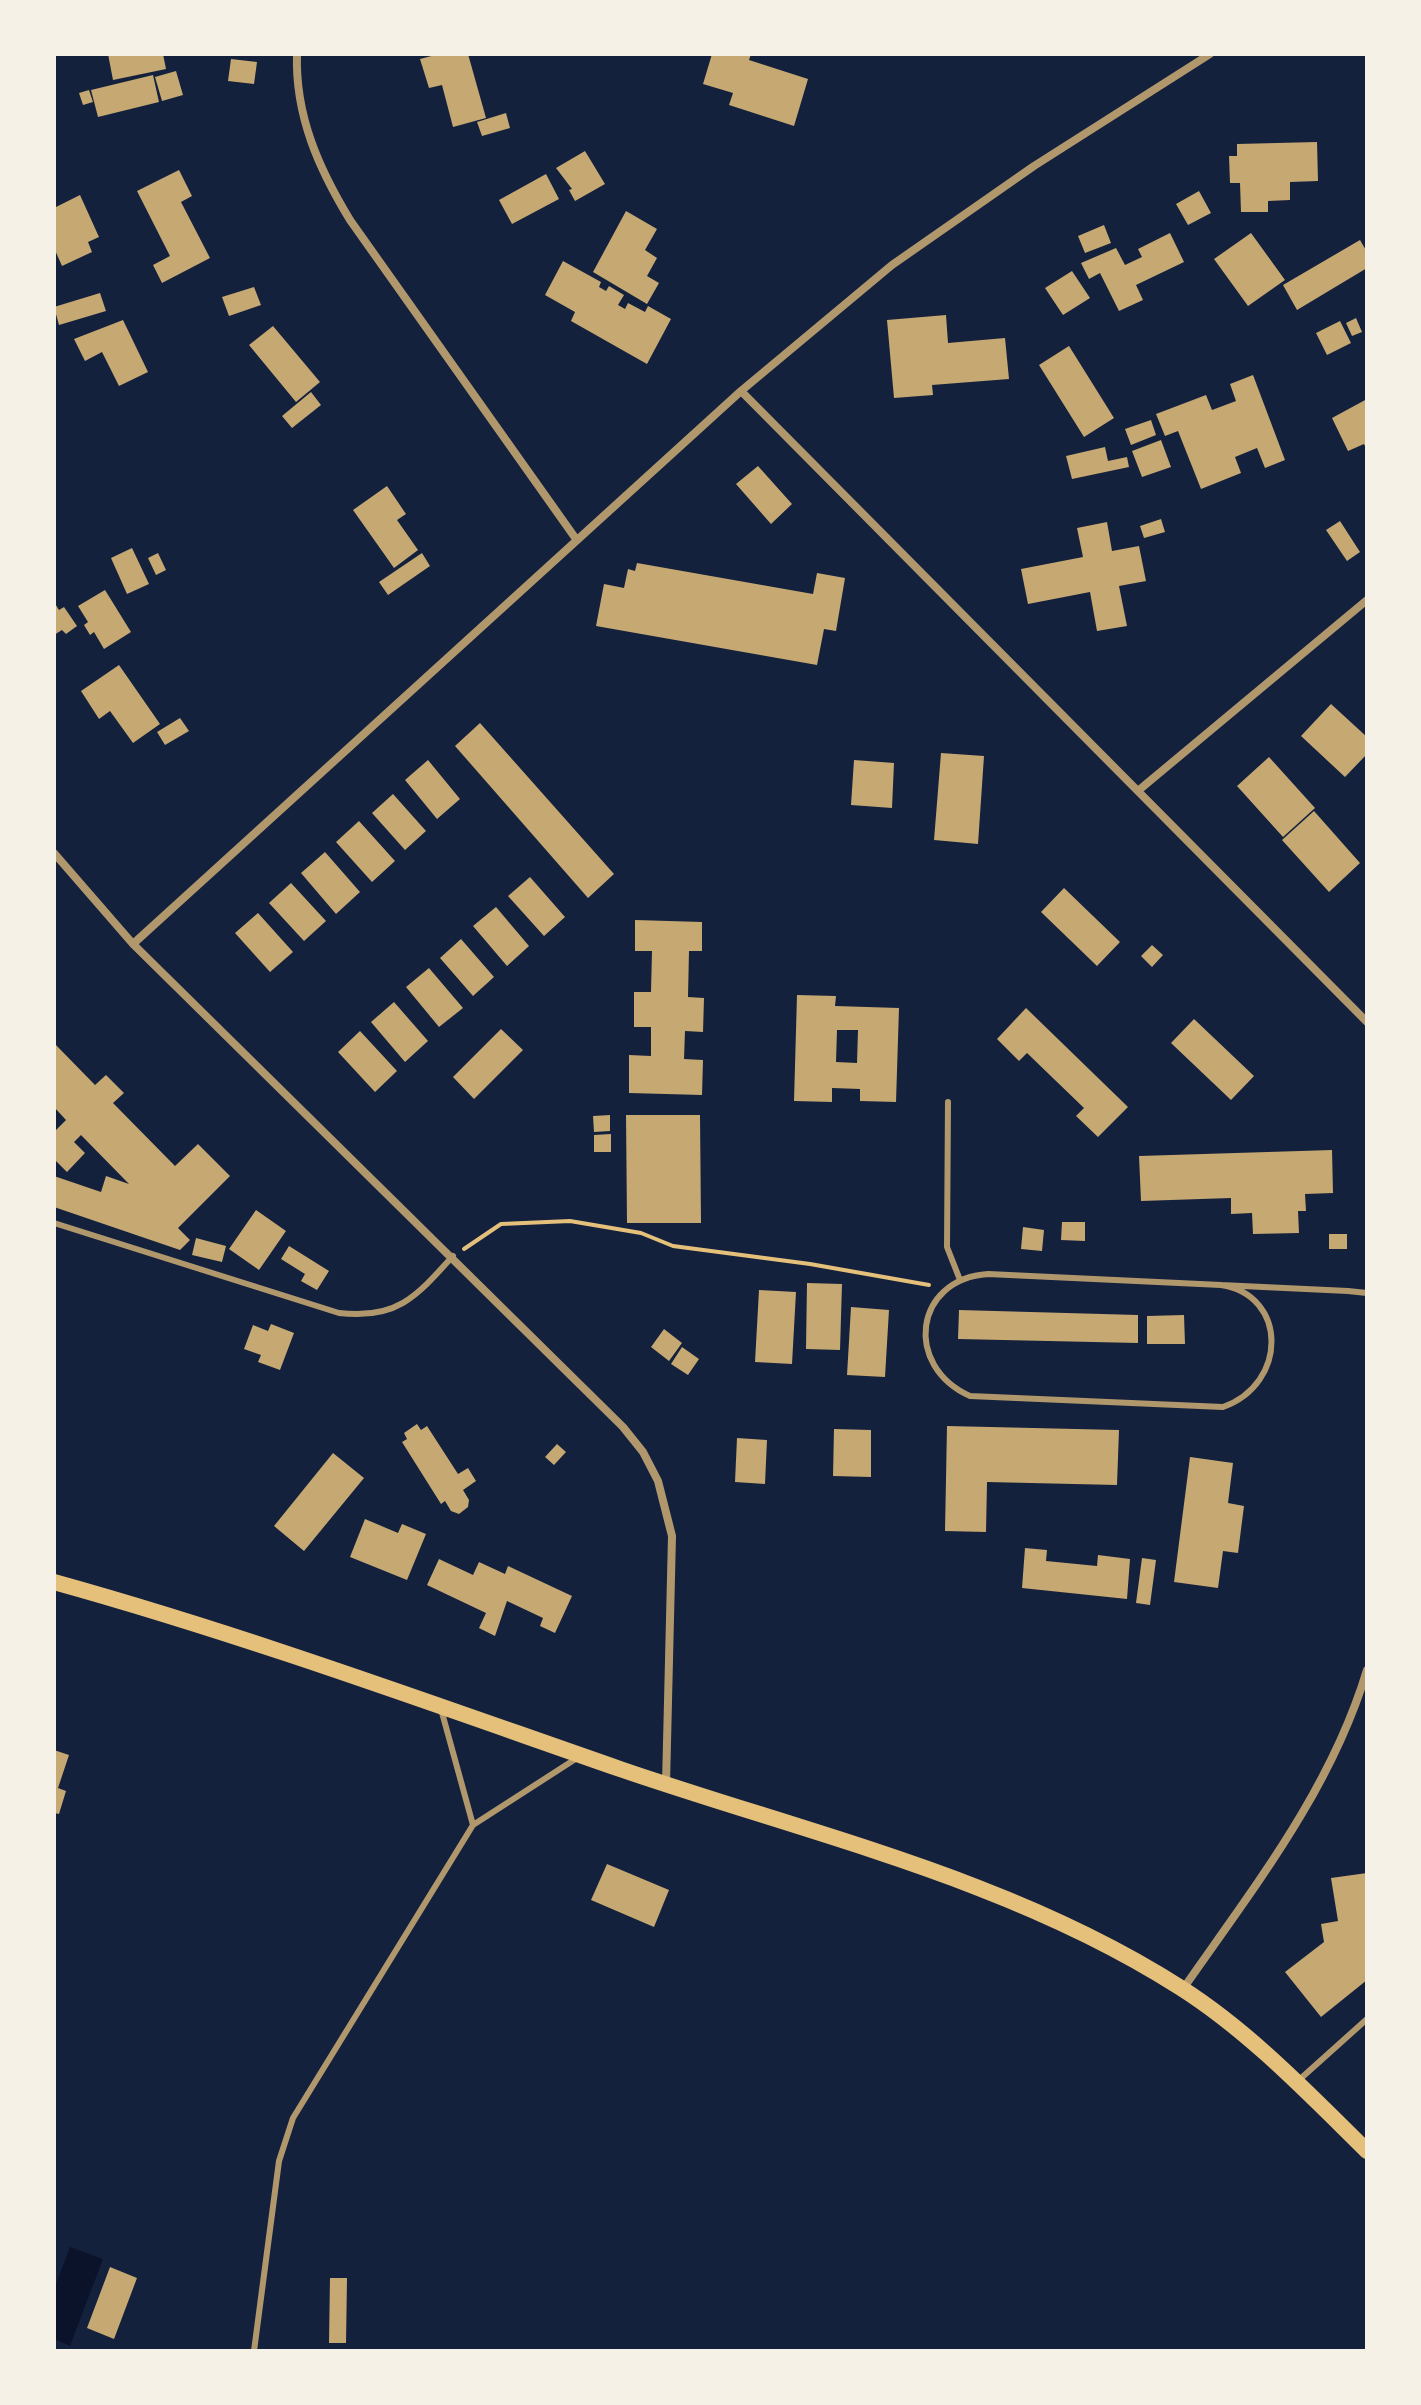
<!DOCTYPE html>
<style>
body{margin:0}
#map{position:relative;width:1421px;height:2405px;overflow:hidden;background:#14213d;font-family:Signika,sans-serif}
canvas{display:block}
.frame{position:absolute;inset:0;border:56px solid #f6f1e7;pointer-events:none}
</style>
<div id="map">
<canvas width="1421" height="2405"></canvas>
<div class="frame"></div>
</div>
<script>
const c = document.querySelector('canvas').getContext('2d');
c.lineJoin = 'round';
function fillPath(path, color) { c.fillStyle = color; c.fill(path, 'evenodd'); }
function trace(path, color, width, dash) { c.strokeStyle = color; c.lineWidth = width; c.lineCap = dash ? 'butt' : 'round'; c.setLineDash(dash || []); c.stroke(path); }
fillPath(new Path2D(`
 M70,2247L103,2259L70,2346L54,2339V2289Z`), '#0b132b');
fillPath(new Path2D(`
 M108,54H163L166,69L113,80Z
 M439,54H468L486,118L453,127L442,85L429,88L420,59Z
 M712,54H751L749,60L808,79L794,126L729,105L733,93L703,84Z
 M231,59L257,62L254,84L228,81Z
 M176,71L183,95L162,101L155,77Z
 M153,75L159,102L98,117L91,90Z
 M89,90L93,102L83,105L79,93Z
 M506,113L510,128L482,136L477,122Z
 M1317,142L1318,181L1290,182V200L1268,201V212H1241L1240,183H1230L1229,156H1237V144Z
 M585,151L605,184L575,201L569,190L572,189L556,168Z
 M179,170L192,196L181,202L210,258L162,283L153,265L170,256L137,191Z
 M546,174L559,199L512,224L499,200Z
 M1199,191L1211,213L1188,225L1176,204Z
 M80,195L99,237L88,242L92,252L62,266L54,248V208Z
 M626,211L657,229L645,250L657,258L647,276L659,283L647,304L593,272Z
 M1104,225L1111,243L1085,253L1078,236Z
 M1170,233L1184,262L1136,285L1143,300L1119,311L1100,273L1089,279L1081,263L1116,248L1125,265L1142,257L1138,249Z
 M1251,233L1285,280L1248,306L1214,259Z
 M1360,240L1367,252V268L1297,310L1283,285Z
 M563,261L601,282L599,287L606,291L609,286L624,295L618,305L625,309L628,303L645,312L648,306L671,319L647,364L571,321L575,312L545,295Z
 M1072,271L1090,298L1063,315L1045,288Z
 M254,287L261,305L229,316L222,297Z
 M100,293L106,311L59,325L54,307Z
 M946,315L948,343L1005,338L1009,379L932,385L933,395L894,398L887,320Z
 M1356,318L1362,332L1352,336L1346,323Z
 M123,320L148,372L119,386L102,352L85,361L74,339Z
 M1340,321L1351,343L1327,355L1316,333Z
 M273,326L320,382L296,402L249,345Z
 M1069,346L1114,418L1084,437L1039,365Z
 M1253,375L1285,460L1265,468L1257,448L1235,457L1241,473L1201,489L1178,431L1165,436L1156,414L1206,395L1212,410L1236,401L1230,384Z
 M311,392L321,405L292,428L282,416Z
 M1367,399V450L1364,444L1348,451L1332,418Z
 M1151,420L1156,435L1131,445L1125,429Z
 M1161,440L1171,467L1142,477L1132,451Z
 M1105,447L1108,461L1127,457L1129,467L1072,479L1066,456Z
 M758,466L792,504L771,524L736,484Z
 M387,486L406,514L397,520L418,550L394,568L353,510Z
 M1161,519L1165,532L1144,538L1140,526Z
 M1340,521L1360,552L1347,561L1326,530Z
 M1107,522L1112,551L1139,546L1146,581L1119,586L1127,626L1097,631L1090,592L1028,604L1021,569L1083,557L1077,528Z
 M132,548L149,584L127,594L111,558Z
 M158,553L166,570L156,575L148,558Z
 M422,553L430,566L388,595L379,582Z
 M637,563L813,594L817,573L845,578L836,631L824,629L817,665L596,626L604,584L624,588L628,569L635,571Z
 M105,590L131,632L104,649L94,632L90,635L84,625L88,622L78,606Z
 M54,602L59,610L64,607L77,626L66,634L62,630L54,635Z
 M119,665L160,724L133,743L110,711L99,719L81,691Z
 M1331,704L1367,737V754L1345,777L1301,736Z
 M180,718L189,731L165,745L157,732Z
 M480,723L614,874L588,898L455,746Z
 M941,753L984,756L978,844L934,840Z
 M1269,757L1315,808L1283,837L1237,786Z
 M428,760L460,799L437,819L405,780Z
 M854,760L894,763L892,808L851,805Z
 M393,794L426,831L405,850L372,813Z
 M1314,811L1360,863L1329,892L1282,840Z
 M359,821L395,861L372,882L336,842Z
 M325,852L360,892L336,914L301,873Z
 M530,877L565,917L544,936L508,896Z
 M291,883L326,921L304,941L269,903Z
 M1064,888L1120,942L1097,966L1041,912Z
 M496,907L529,946L507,966L473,926Z
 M258,913L293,952L270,972L235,933Z
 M635,920L702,922V951H689L688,997L704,998L703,1032L685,1031L684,1059L703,1060L702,1095L629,1093V1055L651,1056V1027H634V992H651L652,951H635Z
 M461,939L494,977L473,996L440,958Z
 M1152,945L1163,955L1152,967L1141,956Z
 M429,968L463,1008L439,1027L406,987Z
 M797,995L836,996L835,1006L899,1008L896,1102L860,1101V1089L832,1088V1102L794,1101ZM837,1030H858L857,1063L836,1062Z
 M394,1002L428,1041L405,1062L371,1022Z
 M1026,1008L1128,1107L1098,1137L1076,1116L1084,1108L1027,1053L1019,1061L997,1039Z
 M1194,1019L1254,1076L1231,1100L1171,1043Z
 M501,1029L523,1050L474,1099L453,1077Z
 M360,1031L397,1071L375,1092L338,1052Z
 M54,1043L95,1085L106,1075L124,1093L113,1103L175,1166L198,1144L230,1176L178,1228L190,1240L180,1250L54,1207V1176L101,1192L106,1176L129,1184L81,1135L74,1142L85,1153L67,1172L54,1159V1132L66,1120L54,1107Z
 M610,1115V1131L594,1132L593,1116Z
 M626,1115H700L701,1223H627Z
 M611,1134V1152H594V1135Z
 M1332,1150L1333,1193L1305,1194L1306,1211H1298L1299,1233L1253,1234L1252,1213L1231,1214V1198L1141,1201L1139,1156Z
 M256,1210L286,1231L259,1270L229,1249Z
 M1062,1222H1085V1241L1061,1240Z
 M1023,1227L1044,1230L1042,1251L1021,1249Z
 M1329,1234H1347V1249H1329Z
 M196,1238L226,1246L222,1262L192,1255Z
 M289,1246L329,1271L317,1290L301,1281L305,1274L281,1259Z
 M807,1283L842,1284L840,1350L806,1349Z
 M759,1290L796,1292L792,1364L755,1362Z
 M851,1307L889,1310L885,1377L847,1375Z
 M959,1310L1138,1315V1343L958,1339Z
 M1184,1315L1185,1344H1147V1316Z
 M271,1324L294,1333L280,1370L258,1362L261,1355L244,1349L253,1325L268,1331Z
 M664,1329L682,1343L669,1361L651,1347Z
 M682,1347L699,1359L688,1375L671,1364Z
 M417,1424L421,1430L427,1426L458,1474L468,1468L476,1481L463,1490L469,1500L468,1507L459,1514L451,1511L445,1501L441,1504L402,1442L407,1439L404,1433Z
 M947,1426L1119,1430L1117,1485L987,1482L986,1532L945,1531Z
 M834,1429L871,1430V1477L833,1476Z
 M737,1438L767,1440L765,1484L735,1482Z
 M557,1444L566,1452L554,1465L545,1457Z
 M333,1453L364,1478L304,1551L274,1526Z
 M1190,1457L1233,1463L1228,1503L1244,1506L1238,1553L1223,1551L1218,1588L1174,1582Z
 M365,1519L398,1533L402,1524L426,1534L407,1580L350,1557Z
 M1025,1548L1047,1550L1046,1561L1097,1566L1098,1555L1130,1559L1127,1599L1022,1588Z
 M1142,1558L1156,1560L1150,1605L1136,1603Z
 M439,1559L473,1575L479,1562L505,1574L508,1566L572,1596L555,1633L540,1626L543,1618L507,1601L495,1636L479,1628L486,1613L427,1585Z
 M54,1750L69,1755L58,1788L66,1791L59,1814L54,1813Z
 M607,1864L669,1890L654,1927L591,1900Z
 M1367,1873V1980L1321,2017L1285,1972L1324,1942L1321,1924L1338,1921L1331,1878Z
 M110,2267L137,2278L114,2339L87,2328Z
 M330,2278H347L346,2343H329Z`), '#c6a872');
trace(new Path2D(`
 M464,1249L501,1224L570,1221L641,1233L673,1246L810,1264L929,1285`), '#e5c07b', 4);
trace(new Path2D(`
 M948,1102L947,1247L960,1280
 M54,1223L339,1313C397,1320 417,1296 453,1256
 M1221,1285C1288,1295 1288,1384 1223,1407L970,1396C903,1366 914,1279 988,1274L1348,1291L1367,1293
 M441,1709L473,1825
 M1299,2080L1367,2019
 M254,2351L279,2161L293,2118L473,1825L577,1758`), '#b1986c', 6);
trace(new Path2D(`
 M297,54C295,116 319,169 350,220L576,539
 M741,391L1367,1022
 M1139,790L1367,600
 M54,853L133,944L623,1427L643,1452L658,1481L672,1536L666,1784
 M133,944L741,391L892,265L1034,166L1210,54
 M1183,1989C1254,1887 1331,1790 1367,1670`), '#b1986c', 8);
trace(new Path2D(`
 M54,1582C245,1635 433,1704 620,1769C809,1834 1011,1879 1181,1988C1250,2032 1309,2094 1367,2151`), '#e5c07b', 16);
</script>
